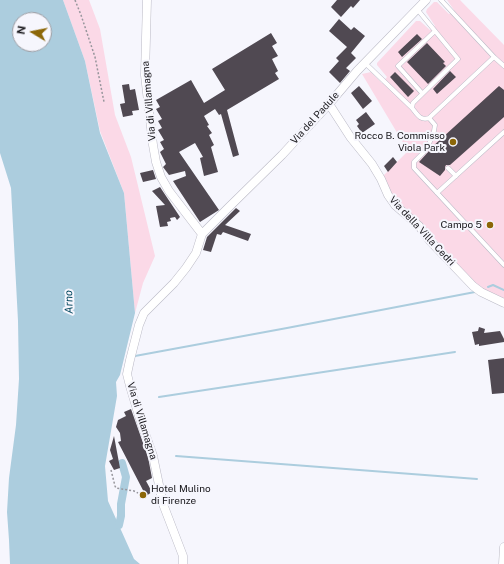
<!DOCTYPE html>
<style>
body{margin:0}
#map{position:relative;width:504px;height:564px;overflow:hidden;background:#f6f6fd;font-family:"Public Sans",sans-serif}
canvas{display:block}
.north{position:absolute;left:12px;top:12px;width:40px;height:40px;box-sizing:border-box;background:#f6f6fd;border:1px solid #9d9da3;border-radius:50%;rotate:280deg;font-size:11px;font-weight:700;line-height:16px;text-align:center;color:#18171b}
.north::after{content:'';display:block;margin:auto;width:14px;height:18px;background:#8c6708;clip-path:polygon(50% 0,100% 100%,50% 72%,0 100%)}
</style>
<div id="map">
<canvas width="504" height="564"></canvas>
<div class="north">N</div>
</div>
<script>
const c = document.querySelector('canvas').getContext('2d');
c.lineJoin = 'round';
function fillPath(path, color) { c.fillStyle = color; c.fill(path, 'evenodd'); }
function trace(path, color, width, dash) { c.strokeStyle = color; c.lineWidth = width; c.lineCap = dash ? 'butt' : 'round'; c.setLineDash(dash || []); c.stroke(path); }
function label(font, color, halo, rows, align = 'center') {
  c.font = font + ' "Public Sans",sans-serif'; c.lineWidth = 4; c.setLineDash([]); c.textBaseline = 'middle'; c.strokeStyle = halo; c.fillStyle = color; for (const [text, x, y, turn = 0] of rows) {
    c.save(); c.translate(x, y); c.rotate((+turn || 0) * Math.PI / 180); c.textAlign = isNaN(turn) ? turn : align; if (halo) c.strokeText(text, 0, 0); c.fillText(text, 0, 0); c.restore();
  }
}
fillPath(new Path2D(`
 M63,0H89L100,29L115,115L131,157L155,256L143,283L135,313L124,193L100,131L85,61Z
 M447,0H460L504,45V299L483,289L472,281L437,241L424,226L397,203L388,189L383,176L408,151L362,74L371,72L382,83L387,77L377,65V63L416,21H420L430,30L435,26L426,12L427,9L434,2H437L449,14L454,10Z`), '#fbd9e7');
fillPath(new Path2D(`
 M0,0H63L85,61L100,133L124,193L135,313L120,375L116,382L117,396L105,466L108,501L134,559L140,564H10L9,540L7,512L9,478L16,425L19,379L18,321L11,188L0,153ZM20,20H44V44H20Z`), '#accdde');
trace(new Path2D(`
 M488,287L493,285L504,290
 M135,356L287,328L475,292
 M159,397L455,352
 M176,456L477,479`), '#accdde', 2);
trace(new Path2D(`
 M119,525L121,516V504L126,477L122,463`), '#accdde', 8);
fillPath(new Path2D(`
 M337,0H360L353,8L351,6L341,17L331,7Z
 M339,19L351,30L354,27L365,36L351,53L356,58L346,68L350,71L340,83L329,72L339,61L336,58L347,47L329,31Z
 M271,33L277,43L272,46L278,56L272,59L278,71L275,73L279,79L227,110L239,155L233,157L221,114L219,115L215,109L204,116L209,125L207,126L212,133L209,135L214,145L211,147L218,172L204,176L200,158L203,157L195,143L179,152L219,210L200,222L173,181L186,176L185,171L169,175L163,167L166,164L160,152L164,149L160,142L164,140L158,130L162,128L158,121L162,119L156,109L160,107L156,100L191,80L204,103L225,90L212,69Z
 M417,34L422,39L402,57L398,52Z
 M427,43L445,62L443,63L446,66L428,84L407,62Z
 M450,71L456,77L437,94L433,89Z
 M395,72L414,91L408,97L390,77Z
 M129,84L130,90L135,89L139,110L132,111L133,115L123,117L120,104L125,103L122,85Z
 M359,86L372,101L363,109L351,93Z
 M499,86L504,90V117L450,165H446L445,167V170L440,176L419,162L429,151L431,148Z
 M366,112L375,124L362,133L357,126L359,124L356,120Z
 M393,157L397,162L388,172L384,166Z
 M153,170L156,179L143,182L140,173Z
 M160,187L180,217L177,220L175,217L170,218L171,221L167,222L168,226L160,227L156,206L165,205L152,191Z
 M236,208L240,211L225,225L251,234L248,241L223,232L221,235L217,234L211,252L203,250L207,237Z
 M479,327L485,329L484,333L500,331L504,339V342L479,346V344L475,345L472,332L478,331Z
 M504,358V393L492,394L488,360Z
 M131,409L148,457L152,478L146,481L152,492L146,496L118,442L121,441L120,433L116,427L118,420L126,416L124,412Z
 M114,436L120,468L114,470L109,461L113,459L110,450Z`), '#504952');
const service = new Path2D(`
 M441,0L494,57L429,118L435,125L434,131L427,149L414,162V168L504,265
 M417,9L458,59L413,103L412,108C417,114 420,121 429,118
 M494,57L504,66
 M365,63L412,108
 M422,93L398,66L435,31
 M448,168L456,176
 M437,193L504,132`);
const minor = new Path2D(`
 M147,0L145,75L153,145L156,162L161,177L169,191L202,234
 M329,104L351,138L372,164L381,179L388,195L395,205L419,226L430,241L473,286L481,292L504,303
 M183,564V556L163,504L153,456L139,416L130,386L127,374L130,360L139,325L144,313L174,283L186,268L196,253L202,234L229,207L282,155L329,104L357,71L426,0
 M503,564L504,547`);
trace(service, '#bab9c5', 5);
trace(minor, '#bab9c5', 9);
trace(new Path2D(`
 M75,0L81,15L95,57L104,102
 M111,470L115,486L116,488L134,491L138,493`), '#97969c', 1.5, [2, 2]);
trace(service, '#fff', 4);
trace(minor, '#fff', 8);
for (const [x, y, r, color] of [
 [453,142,4,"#8c6708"],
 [490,225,4,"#8c6708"],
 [143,495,4,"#8c6708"]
]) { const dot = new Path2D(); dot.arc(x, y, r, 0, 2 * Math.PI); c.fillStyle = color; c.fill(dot); trace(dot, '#f6f6fd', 1.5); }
label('10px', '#18171b', '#f6f6fd', [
 ["Via di Villamagna",149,101,-95],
 ["Via del Padule",315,118,-48],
 ["Via della Villa Cedri",422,231,47],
 ["Via di Villamagna",142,421,73]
]);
label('10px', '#18171b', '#f6f6fd', [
 ["Rocco B. Commisso",445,136],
 ["Viola Park",445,148],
 ["Campo 5",482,225],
 ["Hotel Mulino",151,489,"left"],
 ["di Firenze",151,501,"left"]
], 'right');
label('italic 11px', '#054960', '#f6f6fd', [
 ["Arno",69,302,-92]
]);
</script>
